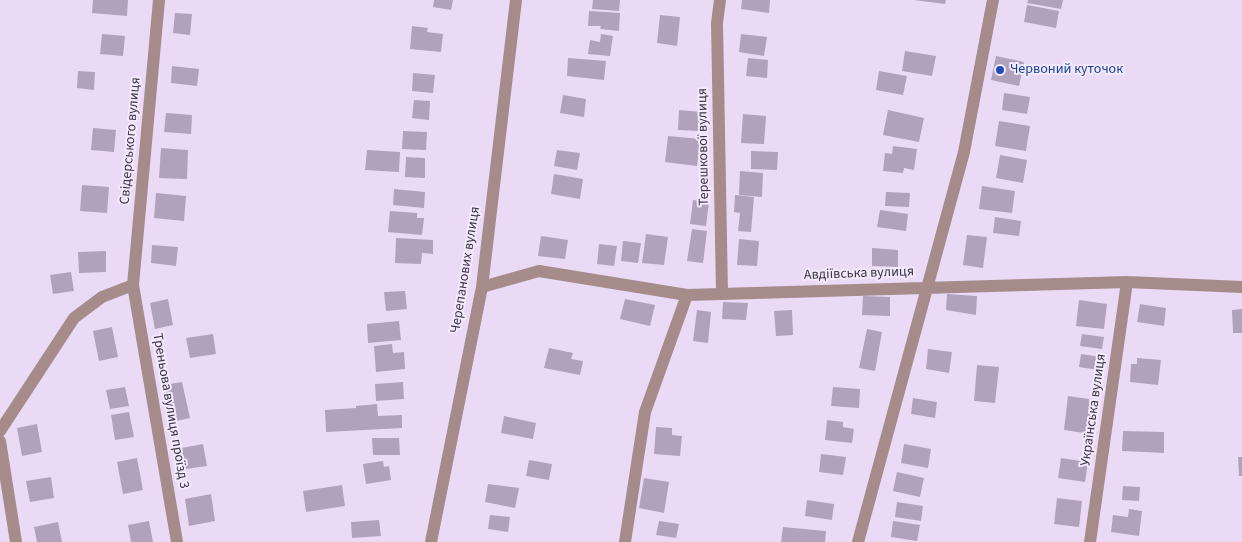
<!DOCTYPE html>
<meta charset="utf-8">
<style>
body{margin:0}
canvas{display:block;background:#eadaf6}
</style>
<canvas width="1242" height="542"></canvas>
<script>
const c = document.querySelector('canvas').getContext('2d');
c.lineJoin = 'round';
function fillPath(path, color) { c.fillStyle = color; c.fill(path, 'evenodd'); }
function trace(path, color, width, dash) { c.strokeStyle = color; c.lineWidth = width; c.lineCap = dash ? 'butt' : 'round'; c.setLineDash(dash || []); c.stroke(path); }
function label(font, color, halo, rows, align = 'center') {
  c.font = font + ' "Source Sans 3",sans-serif'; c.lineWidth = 4; c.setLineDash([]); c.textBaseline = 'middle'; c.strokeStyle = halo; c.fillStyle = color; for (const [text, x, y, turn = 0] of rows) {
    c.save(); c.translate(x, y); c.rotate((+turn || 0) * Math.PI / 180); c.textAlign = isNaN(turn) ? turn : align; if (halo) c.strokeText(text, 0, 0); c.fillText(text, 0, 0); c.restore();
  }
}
fillPath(new Path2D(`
 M93,0H128L127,16L92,13Z
 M434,0H453L451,10L433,7Z
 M593,0H620L619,11L592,9Z
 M742,0H770L769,13L741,9Z
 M914,0H946L945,4Z
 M1028,0H1063L1061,9L1027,3Z
 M1027,5L1059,11L1056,28L1024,22Z
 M589,11L620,13L619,31L600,29L601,26H588Z
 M175,13L192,14L190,35L173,33Z
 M660,15L680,17L677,46L657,43Z
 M412,26L428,28L427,32L443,34L441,52L410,49Z
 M102,34L125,36L123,56L100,54Z
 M601,34L613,36L610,56L588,54L590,40L600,42Z
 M741,34L767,37L764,56L739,52Z
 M905,51L936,56L932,76L902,71Z
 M996,56L1024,62L1019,86L991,80Z
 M568,58L606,61L604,80L567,76Z
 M748,58L768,60L767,78L746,76Z
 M172,66L199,69L197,86L171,83Z
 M78,71L95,72L94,90L77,88Z
 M879,71L907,76L903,95L876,90Z
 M413,73L435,75L433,93L412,91Z
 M1004,93L1030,97L1027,114L1002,110Z
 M563,95L586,99L584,117L560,113Z
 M414,100L430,101L429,120L412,118Z
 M679,110L702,112L700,131L678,130Z
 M888,110L924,118L919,142L883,135Z
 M166,113L192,115L191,134L164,132Z
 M743,114L766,116L764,144L741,143Z
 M999,121L1030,126L1026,151L995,146Z
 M93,128L116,130L114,152L91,150Z
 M403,131L427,132L426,150L402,149Z
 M668,136L700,139L697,166L665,162Z
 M893,146L917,149L914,170L904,168L903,173L883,171L885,153L892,154Z
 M161,148L188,150L187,179L159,178Z
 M367,150L400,152L399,172L365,170Z
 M557,150L580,153L577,170L554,166Z
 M751,151L778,152L777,170L751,169Z
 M1000,155L1027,160L1023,183L996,178Z
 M406,157L425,158V178L405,177Z
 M740,171L763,173L762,197L739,195Z
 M554,174L583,179L580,199L551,194Z
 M82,185L109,187L107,213L80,211Z
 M982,186L1015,191L1012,213L979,209Z
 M394,189L425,192L424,208L393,205Z
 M886,192L910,193L909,207L885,206Z
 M156,193L186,196L184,221L154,218Z
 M735,195L754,197L751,232L738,231L740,213L734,212Z
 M693,200L709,202L706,226L690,224Z
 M880,210L908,214L906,231L877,227Z
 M390,211L417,213V218H424L422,235L388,232Z
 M995,217L1021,221L1019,236L993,233Z
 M692,229L707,231L703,263L687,261Z
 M646,234L668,237L664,265L642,263Z
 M967,235L987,237L983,268L963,265Z
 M541,236L568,240L565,259L538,256Z
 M396,238L433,240V254L422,253L421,264L395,263Z
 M739,239L759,241L757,266L737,265Z
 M623,241L641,243L638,263L621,261Z
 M599,244L617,246L614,266L597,264Z
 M152,245L178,247L176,266L151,263Z
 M872,248L898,250V267L872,266Z
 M106,251V272L79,273L78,252Z
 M71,272L74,291L53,294L50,275Z
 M405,291L407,309L386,311L384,292Z
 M947,294L977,296L976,315L946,310Z
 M863,296L890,297V316L862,315Z
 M168,299L173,325L155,329L150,303Z
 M625,299L655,305L650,326L620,319Z
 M1079,300L1107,304L1104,329L1076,326Z
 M723,302L748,303L746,320L722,319Z
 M1140,304L1166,308L1164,326L1137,322Z
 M1242,309V333H1233L1232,310Z
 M697,310L711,312L708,343L693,341Z
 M792,310L793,335L776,336L774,311Z
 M399,321L401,340L368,343L367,324Z
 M112,327L118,357L99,361L93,331Z
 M867,329L882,332L875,371L859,368Z
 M213,334L216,354L190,358L186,338Z
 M1082,334L1104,337L1102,349L1080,346Z
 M392,344L393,353L404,352L405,369L376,372L374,346Z
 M549,348L573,353L571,359L583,361L580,375L544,368Z
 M928,349L952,352L949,373L926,369Z
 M1081,354L1101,357L1099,370L1079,367Z
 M1137,358L1161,360L1158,385L1130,382L1131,364H1137Z
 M977,365L999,367L995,403L974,401Z
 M182,382L190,418L172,422L164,385Z
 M403,382L404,399L376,401L375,384Z
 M125,387L129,406L110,409L106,390Z
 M833,387L860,389L859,408L831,406Z
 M1068,396L1089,399V404L1095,405L1091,434L1064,430Z
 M913,398L937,402L935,418L911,414Z
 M377,404L378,416L402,415V428L326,432L325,410L356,408V406Z
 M129,412L134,437L115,440L111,415Z
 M504,416L536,423L533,439L501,433Z
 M827,420L843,422V427L854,429L852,443L825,440Z
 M37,424L42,452L22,456L17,428Z
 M656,427L672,428V435L682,436L680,456L654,454Z
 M1123,431L1164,432V453L1122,451Z
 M372,438H399L400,455H373Z
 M203,444L207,466L179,470L176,449Z
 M904,444L931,449L928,468L901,463Z
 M821,454L846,457L843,475L819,472Z
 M1238,457H1242V476H1239Z
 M137,458L143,490L123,494L117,462Z
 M1061,458L1088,462L1085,482L1058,478Z
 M529,460L552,464L549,480L526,476Z
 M383,461L384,467L389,466L391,480L366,484L363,464Z
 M897,472L924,478L920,497L893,491Z
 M51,477L54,498L30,502L26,481Z
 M644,478L669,482L664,513L639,508Z
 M488,484L519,488L515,508L485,502Z
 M342,485L345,506L306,512L303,491Z
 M1123,486L1140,487L1139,501L1122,500Z
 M211,494L215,521L189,526L185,499Z
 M1057,498L1082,501L1079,527L1054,524Z
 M807,500L834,504L832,520L805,516Z
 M897,502L923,506L921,521L895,517Z
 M1129,509L1142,511L1139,536L1111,532L1113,515L1128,517Z
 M490,515L510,517L508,532L488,529Z
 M379,520L381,536L352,538L351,522Z
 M149,521L153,542H131L128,525Z
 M659,521L679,524L676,538L656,535Z
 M893,521L920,525L917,541L891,537Z
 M58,522L62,542H37L34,527Z
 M783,527L826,531L825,542H781Z`), '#b1a2bc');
trace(new Path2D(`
 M159,0L133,285L177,542
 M720,0L717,23L722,293
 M482,287L539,271L687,295L1127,282L1242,287
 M0,431L74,318L102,297L133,285
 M0,441L16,542
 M431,542L482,287L516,0
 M625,542L645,412L687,295
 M858,542L964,152L993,0
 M1090,542L1127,282`), '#a58b8a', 12);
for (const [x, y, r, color] of [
 [1000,70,5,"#1a4fb4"]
]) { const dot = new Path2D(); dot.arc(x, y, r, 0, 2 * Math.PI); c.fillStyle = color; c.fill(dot); trace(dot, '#f5e9ff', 2); }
label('14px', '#164399', '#f5e9ff', [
 ["Червоний куточок",1010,70]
], 'left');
label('14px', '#3b3540', '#f5e9ff', [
 ["Свiдерського вулиця",131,141,-85],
 ["Терешкової вулиця",704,147,-91],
 ["Черепанових вулиця",466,270,-81],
 ["Авдіївська вулиця",859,274,-2],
 ["Українська вулиця",1094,410,-82],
 ["Треньова вулиця проїзд 3",170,411,80]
]);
</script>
